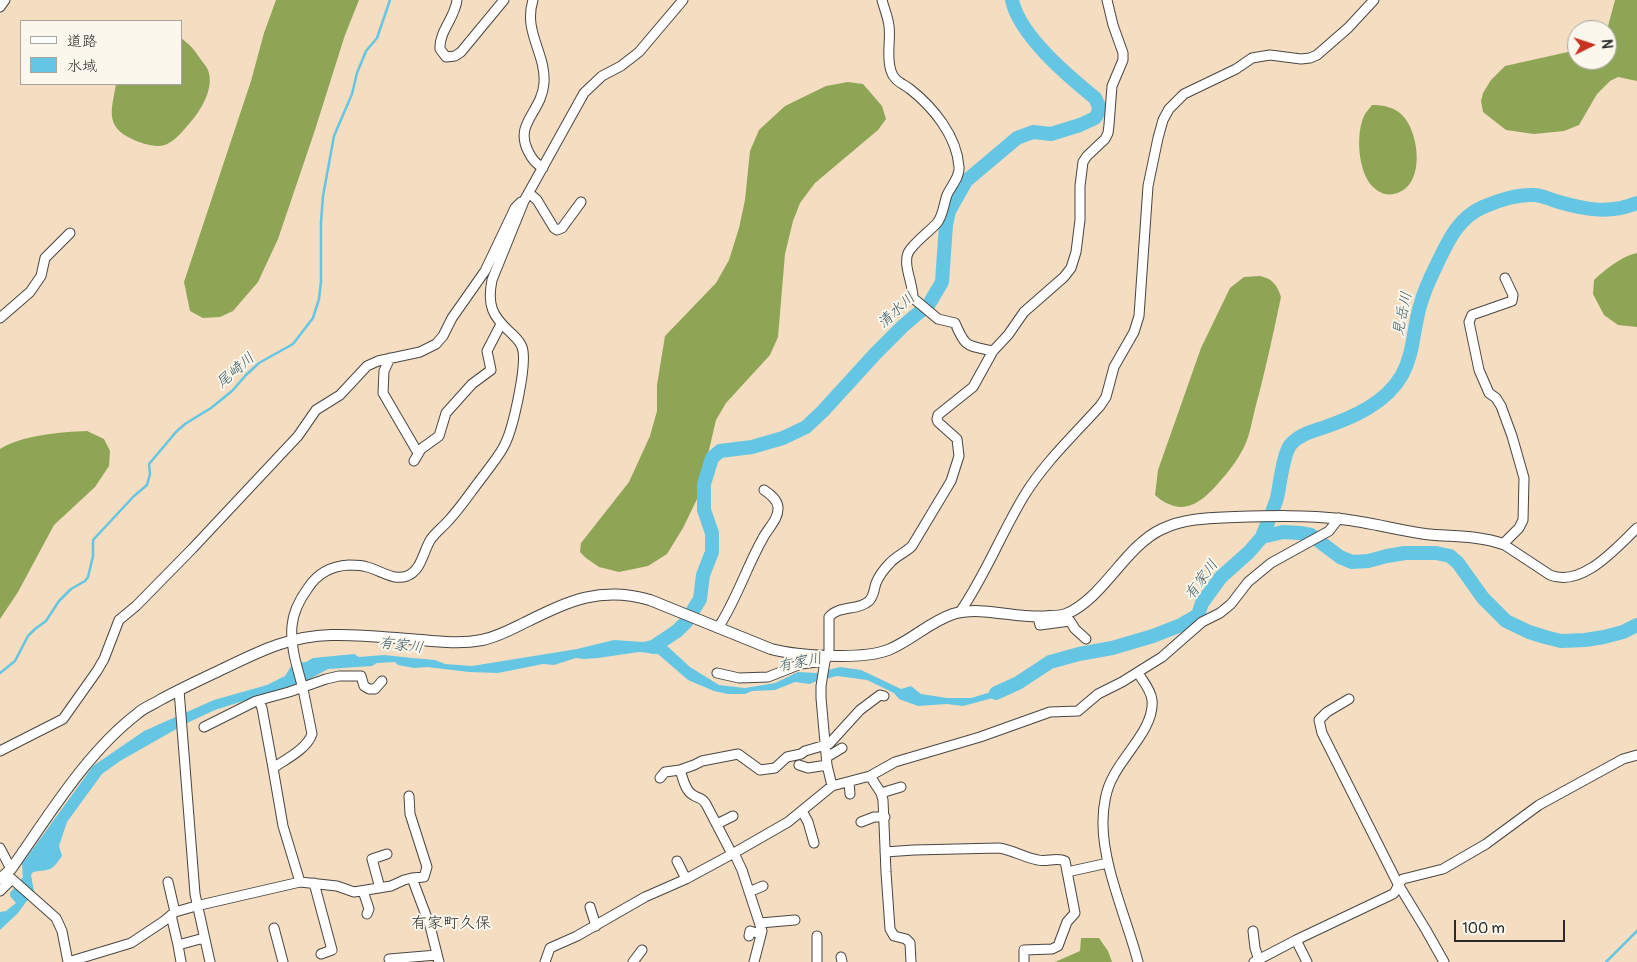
<!DOCTYPE html>
<meta charset="utf-8">
<style>
body{margin:0}
#map{position:relative;width:1637px;height:962px;overflow:hidden;background:#f4ddc1;font-family:Pangolin,"Klee One",sans-serif}
canvas{display:block}
.legend{position:absolute;left:20px;top:20px;width:162px;height:65px;box-sizing:border-box;background:#fbf7ec;border:1px solid #a8a59f;margin:0;padding:6px 9px;list-style:none;font-size:15px;color:#2b2b2b}
.legend li{display:flex;align-items:center;gap:10px;height:25px}
.legend b{width:25px;border:1px solid #a8a59f}
.north{position:absolute;left:1567px;top:20px;width:50px;height:50px;box-sizing:border-box;background:#fbf7ec;border:1px solid #a8a59f;border-radius:50%;rotate:86deg;font-size:14px;font-weight:700;line-height:20px;text-align:center;color:#2b2b2b}
.north::after{content:'';display:block;margin:auto;width:18px;height:22px;background:#c8321e;clip-path:polygon(50% 0,100% 100%,50% 72%,0 100%)}
.scale{position:absolute;left:1454px;top:920px;width:111px;height:22px;box-sizing:border-box;border:2px solid #2b2b2b;border-top:0;padding-left:6px;font-size:15px;line-height:18px;white-space:nowrap;color:#2b2b2b;-webkit-text-stroke:4px #fbf7ec;paint-order:stroke}
</style>
<div id="map">
<canvas width="1637" height="962"></canvas>
<ul class="legend">
<li><b style="height:6px;background:#fff"></b>道路</li>
<li><b style="height:14px;background:#65c6e3"></b>水域</li>
</ul>
<div class="north">N</div>
<div class="scale">100 m</div>
</div>
<script>
const c = document.querySelector('canvas').getContext('2d');
c.lineJoin = 'round';
function fillPath(path, color) { c.fillStyle = color; c.fill(path, 'evenodd'); }
function trace(path, color, width, dash) { c.strokeStyle = color; c.lineWidth = width; c.lineCap = dash ? 'butt' : 'round'; c.setLineDash(dash || []); c.stroke(path); }
function label(font, color, halo, rows, align = 'center') {
  c.font = font + ' Pangolin,"Klee One",sans-serif'; c.lineWidth = 4; c.setLineDash([]); c.textBaseline = 'middle'; c.strokeStyle = halo; c.fillStyle = color; for (const [text, x, y, turn = 0] of rows) {
    c.save(); c.translate(x, y); c.rotate((+turn || 0) * Math.PI / 180); c.textAlign = isNaN(turn) ? turn : align; if (halo) c.strokeText(text, 0, 0); c.fillText(text, 0, 0); c.restore();
  }
}
fillPath(new Path2D(`
 M276,0H359L345,35L314,133L278,239L258,282L233,311L220,317L203,318L190,311L184,282L251,81L264,33Z
 M1615,0H1637V81L1618,77L1610,81L1597,94L1579,125L1564,131L1534,134L1506,130L1483,112L1481,101L1483,93L1491,80L1505,66L1577,50V60H1607V30Z
 M181,38C189,44 194,49 199,57C202,61 206,66 208,70C215,89 200,112 188,125C181,133 175,141 165,145C154,148 141,143 132,139C104,126 112,109 116,84H181Z
 M848,82L863,84L882,106L886,119L878,130L815,183L800,203L793,221L785,254L778,337L770,355L726,403L716,420L698,497L683,528L667,554L648,566L619,572L599,567L586,558L580,552L581,543L629,482L650,436L657,411V385L665,336L716,283L729,260L739,228L745,200L750,151L759,130L785,106L826,86Z
 M1372,105C1383,105 1395,107 1403,116C1420,134 1426,189 1393,194C1385,196 1379,192 1373,187C1358,173 1355,132 1365,114C1367,111 1370,108 1372,105Z
 M1637,253V327L1618,325L1604,315L1593,294L1594,280C1606,269 1620,257 1637,253Z
 M1260,276C1273,279 1277,285 1281,297C1273,335 1265,372 1255,409C1252,421 1250,434 1245,445C1239,458 1230,470 1221,480C1202,503 1182,519 1155,495L1158,470L1201,348L1230,288L1244,277Z
 M87,431L104,439L110,451L109,466L95,487L54,525L18,592L0,619V449C22,435 61,432 87,431Z
 M1081,938H1099L1108,951L1112,962H1055L1080,951Z`), '#8ea556');
fillPath(new Path2D(`
 M614,640L643,642L652,640L666,645L690,667L719,685L745,688L775,683L798,672L816,673L840,667L861,670L901,689L911,686L921,694L947,698H971L1021,683L993,698L963,706L947,704L918,706L899,699L894,693L867,680L837,676L814,682L810,684L795,682L775,690L752,691L745,694H728L714,691L688,680L658,654L639,652L598,658L584,659L576,658L554,665L543,664L498,673L469,672L427,667L414,668L398,665L395,662L377,663L372,666L328,669L306,681L215,710L187,723L120,761L102,774L67,822L59,846L62,856C51,872 51,869 33,872L31,875L34,891L18,913L0,930V912L6,911L16,903L10,896V893L23,877L22,864L93,766L144,731L214,700L267,685L285,676L293,663L306,662L313,658L354,654L359,657L384,655L412,658L435,660L445,664L472,666L577,649Z`), '#65c6e3');
trace(new Path2D(`
 M0,673L15,661L28,636L35,629L46,621L59,601L71,589L85,581L88,577L93,556V540L134,496L147,485L150,474L149,464L176,432L185,424L211,408L232,391L246,375L259,363L293,344L313,318L319,299L321,281V222L323,196L334,136L352,94L357,73L366,51L377,38L390,0
 M1606,962L1637,931`), '#65c6e3', 2.5);
trace(new Path2D(`
 M1262,537C1267,524 1273,511 1277,498C1280,485 1283,453 1291,444C1300,434 1314,431 1325,427C1354,417 1386,403 1402,375C1414,353 1413,330 1420,306C1424,291 1430,278 1437,264C1448,241 1458,218 1483,207C1499,200 1517,194 1534,195C1542,195 1551,200 1559,202C1587,210 1610,214 1637,203
 M653,647L677,631L686,622L700,599L703,575L712,552V533L704,510V484L712,458L720,451L752,447L783,438L806,427L823,411L875,354L903,326L929,304L942,282L946,225L949,211L966,181L1017,138L1033,132L1051,134L1080,125L1095,118L1098,113L1099,106L1095,98C1068,76 1019,35 1012,0
 M996,693L1018,683L1050,662L1079,654L1112,648L1153,636L1181,625L1198,615L1202,603L1221,577L1249,552L1262,537L1283,532L1300,533L1311,535L1340,557L1352,562L1368,561L1387,556L1405,553H1436L1450,556L1458,563L1483,598L1506,621L1529,632L1545,637L1561,641L1585,640L1604,637L1623,632L1637,625`), '#65c6e3', 14);
const minor = new Path2D(`
 M457,0C455,18 439,31 440,49L446,57L455,56L461,52L504,0
 M533,0C523,32 546,53 544,83C542,112 514,123 528,151C532,159 535,163 543,168
 M882,0C884,8 888,17 889,26C891,40 886,56 891,71C894,81 902,83 910,89C933,107 957,136 959,167C960,177 951,186 947,195C944,203 943,216 937,223C929,232 913,243 908,253C903,266 913,283 913,298L938,319L955,323C966,349 967,345 993,351
 M0,7L5,0
 M529,193L537,200L554,228L557,230L562,228L581,202
 M1505,278L1513,295L1512,301L1472,315L1469,322L1479,370L1489,393L1496,398L1501,406L1512,436L1524,478L1523,520L1519,528L1503,544L1550,575C1582,588 1616,548 1637,528
 M0,318L30,292L41,276L45,258L70,233
 M390,358L384,371L383,393L418,453
 M414,461L421,449L439,436L446,413L472,384L491,370L487,351L501,324
 M960,612C985,576 1001,534 1024,496C1044,463 1074,435 1100,406L1106,397L1114,367L1134,332L1139,316L1148,186L1158,138L1163,120L1169,109L1184,94L1236,69L1252,58L1270,55L1301,59L1310,58L1317,55L1348,28L1374,0
 M1038,618L1040,625L1070,621L1075,629L1086,639
 M718,628C737,599 746,568 763,538C768,528 779,519 778,507C777,499 770,494 764,490
 M717,673L739,678L768,677L801,664L825,661
 M179,690L195,894L210,962
 M1349,699L1327,712L1319,720L1322,733L1398,884L1426,930L1444,962
 M259,701L262,708L273,768
 M204,727L256,701L289,692L326,679L339,676H361L364,686L369,689H375L382,681
 M0,751L63,719L97,671L104,659L119,620L136,606L192,549L298,436L316,410L340,395L367,366L378,361L420,352L436,344L443,336L452,318L485,271L515,208L521,202
 M827,757L842,748
 M799,765L808,768L827,765
 M680,770C683,778 685,791 693,795C699,799 702,797 706,804L732,854
 M870,776L881,793L883,800L886,872L890,929L894,936L906,939L910,943L911,962
 M660,778L665,772L680,770L694,765L702,761L738,754L760,770L775,768L787,757L801,754L805,751L829,744L860,710L880,695L884,696
 M849,782L850,794
 M832,786L827,765L821,698V686L825,661L829,655V617C839,605 858,611 869,601C874,596 874,589 876,583C879,576 885,568 890,563C896,556 905,553 912,546L951,481L959,456L957,439L938,422L937,419L938,415L973,387L993,351L1008,335L1024,312L1064,277L1071,268L1076,252L1080,220V186L1083,162L1087,156L1105,139L1108,133L1109,125L1112,86L1123,60V53L1113,25L1107,0
 M881,793L901,787
 M409,796L410,814L427,867L424,877L412,878
 M802,811L808,822L814,843
 M861,822L874,817H885
 M717,824L733,816
 M0,848L11,869
 M885,852L914,850L999,848C1013,850 1025,858 1038,860C1047,862 1057,857 1065,861L1075,913L1067,922L1058,946L1052,949L1024,950V962
 M734,853L742,870L762,931L754,962
 M677,861L686,879
 M1067,872L1108,863
 M168,882L175,912
 M300,882L283,826L273,768C286,759 307,749 312,734C309,719 306,704 303,689C298,669 290,648 292,626C293,613 300,599 308,588C317,574 331,566 349,565C354,565 362,565 367,567C380,570 393,581 407,576C422,570 423,551 431,539C436,532 443,527 449,520C462,506 472,490 484,475C491,465 500,455 505,444C513,428 528,363 522,347C520,341 515,337 511,333C492,316 487,305 492,280L524,201L584,93L602,76L621,66L639,52L683,0
 M314,883L332,950L321,954
 M380,888L372,859L387,854
 M0,891L12,879L56,918L62,931L68,962
 M363,891L369,909L367,914
 M749,892L763,886
 M590,907L596,926
 M171,915L178,945L181,962
 M760,923L795,920
 M274,928L283,962
 M1253,931L1255,948L1259,960
 M749,936L750,931L761,934
 M1296,940L1307,962
 M178,945L204,938
 M841,957L842,962
 M389,959L437,955
 M68,962L131,943L164,921L175,912L196,906L300,882L337,886L354,892L391,886L404,880L412,878L430,926L439,962
 M545,962L550,948L577,936L645,897L686,879L734,853L788,822L832,786L870,776L895,762L980,737L1050,712L1078,711L1098,694L1122,682L1162,657L1202,622L1220,613L1231,604L1248,582L1271,563L1329,531L1339,518
 M633,962L642,950
 M817,962V936
 M1138,962C1127,919 1102,865 1103,821C1103,807 1106,789 1113,777C1124,754 1155,727 1152,700C1151,690 1143,681 1138,673
 M1254,962L1296,940L1393,894C1398,890 1397,883 1403,879L1443,869L1486,844L1539,805L1623,759L1637,755`);
const tertiary = new Path2D(`
 M0,879L11,869C48,817 86,753 137,714C143,708 152,705 160,700C182,688 204,678 227,667C262,650 291,636 331,635C361,634 392,638 422,640C442,642 462,644 482,640C497,637 510,630 524,623C567,602 600,585 650,600L771,649C798,656 862,660 888,650C911,641 929,622 953,614C983,605 1019,620 1050,616C1055,616 1061,616 1066,614C1103,599 1125,546 1162,529C1185,518 1210,518 1235,517C1270,516 1306,515 1341,519C1369,522 1397,530 1425,534C1452,537 1477,535 1503,544`);
trace(minor, '#494642', 11);
trace(tertiary, '#494642', 12);
trace(minor, '#fff', 9);
trace(tertiary, '#fff', 10);
label('italic 15px', '#3c5a62', '#fbf7ec', [
 ["清水川",897,311,-43],
 ["見岳川",1403,314,-78],
 ["尾崎川",236,371,-41],
 ["有家川",1202,580,-54],
 ["有家川",401,646,7],
 ["有家川",800,663,-11]
]);
label('16px', '#2b2b2b', '#fbf7ec', [
 ["有家町久保",451,924]
]);
</script>
